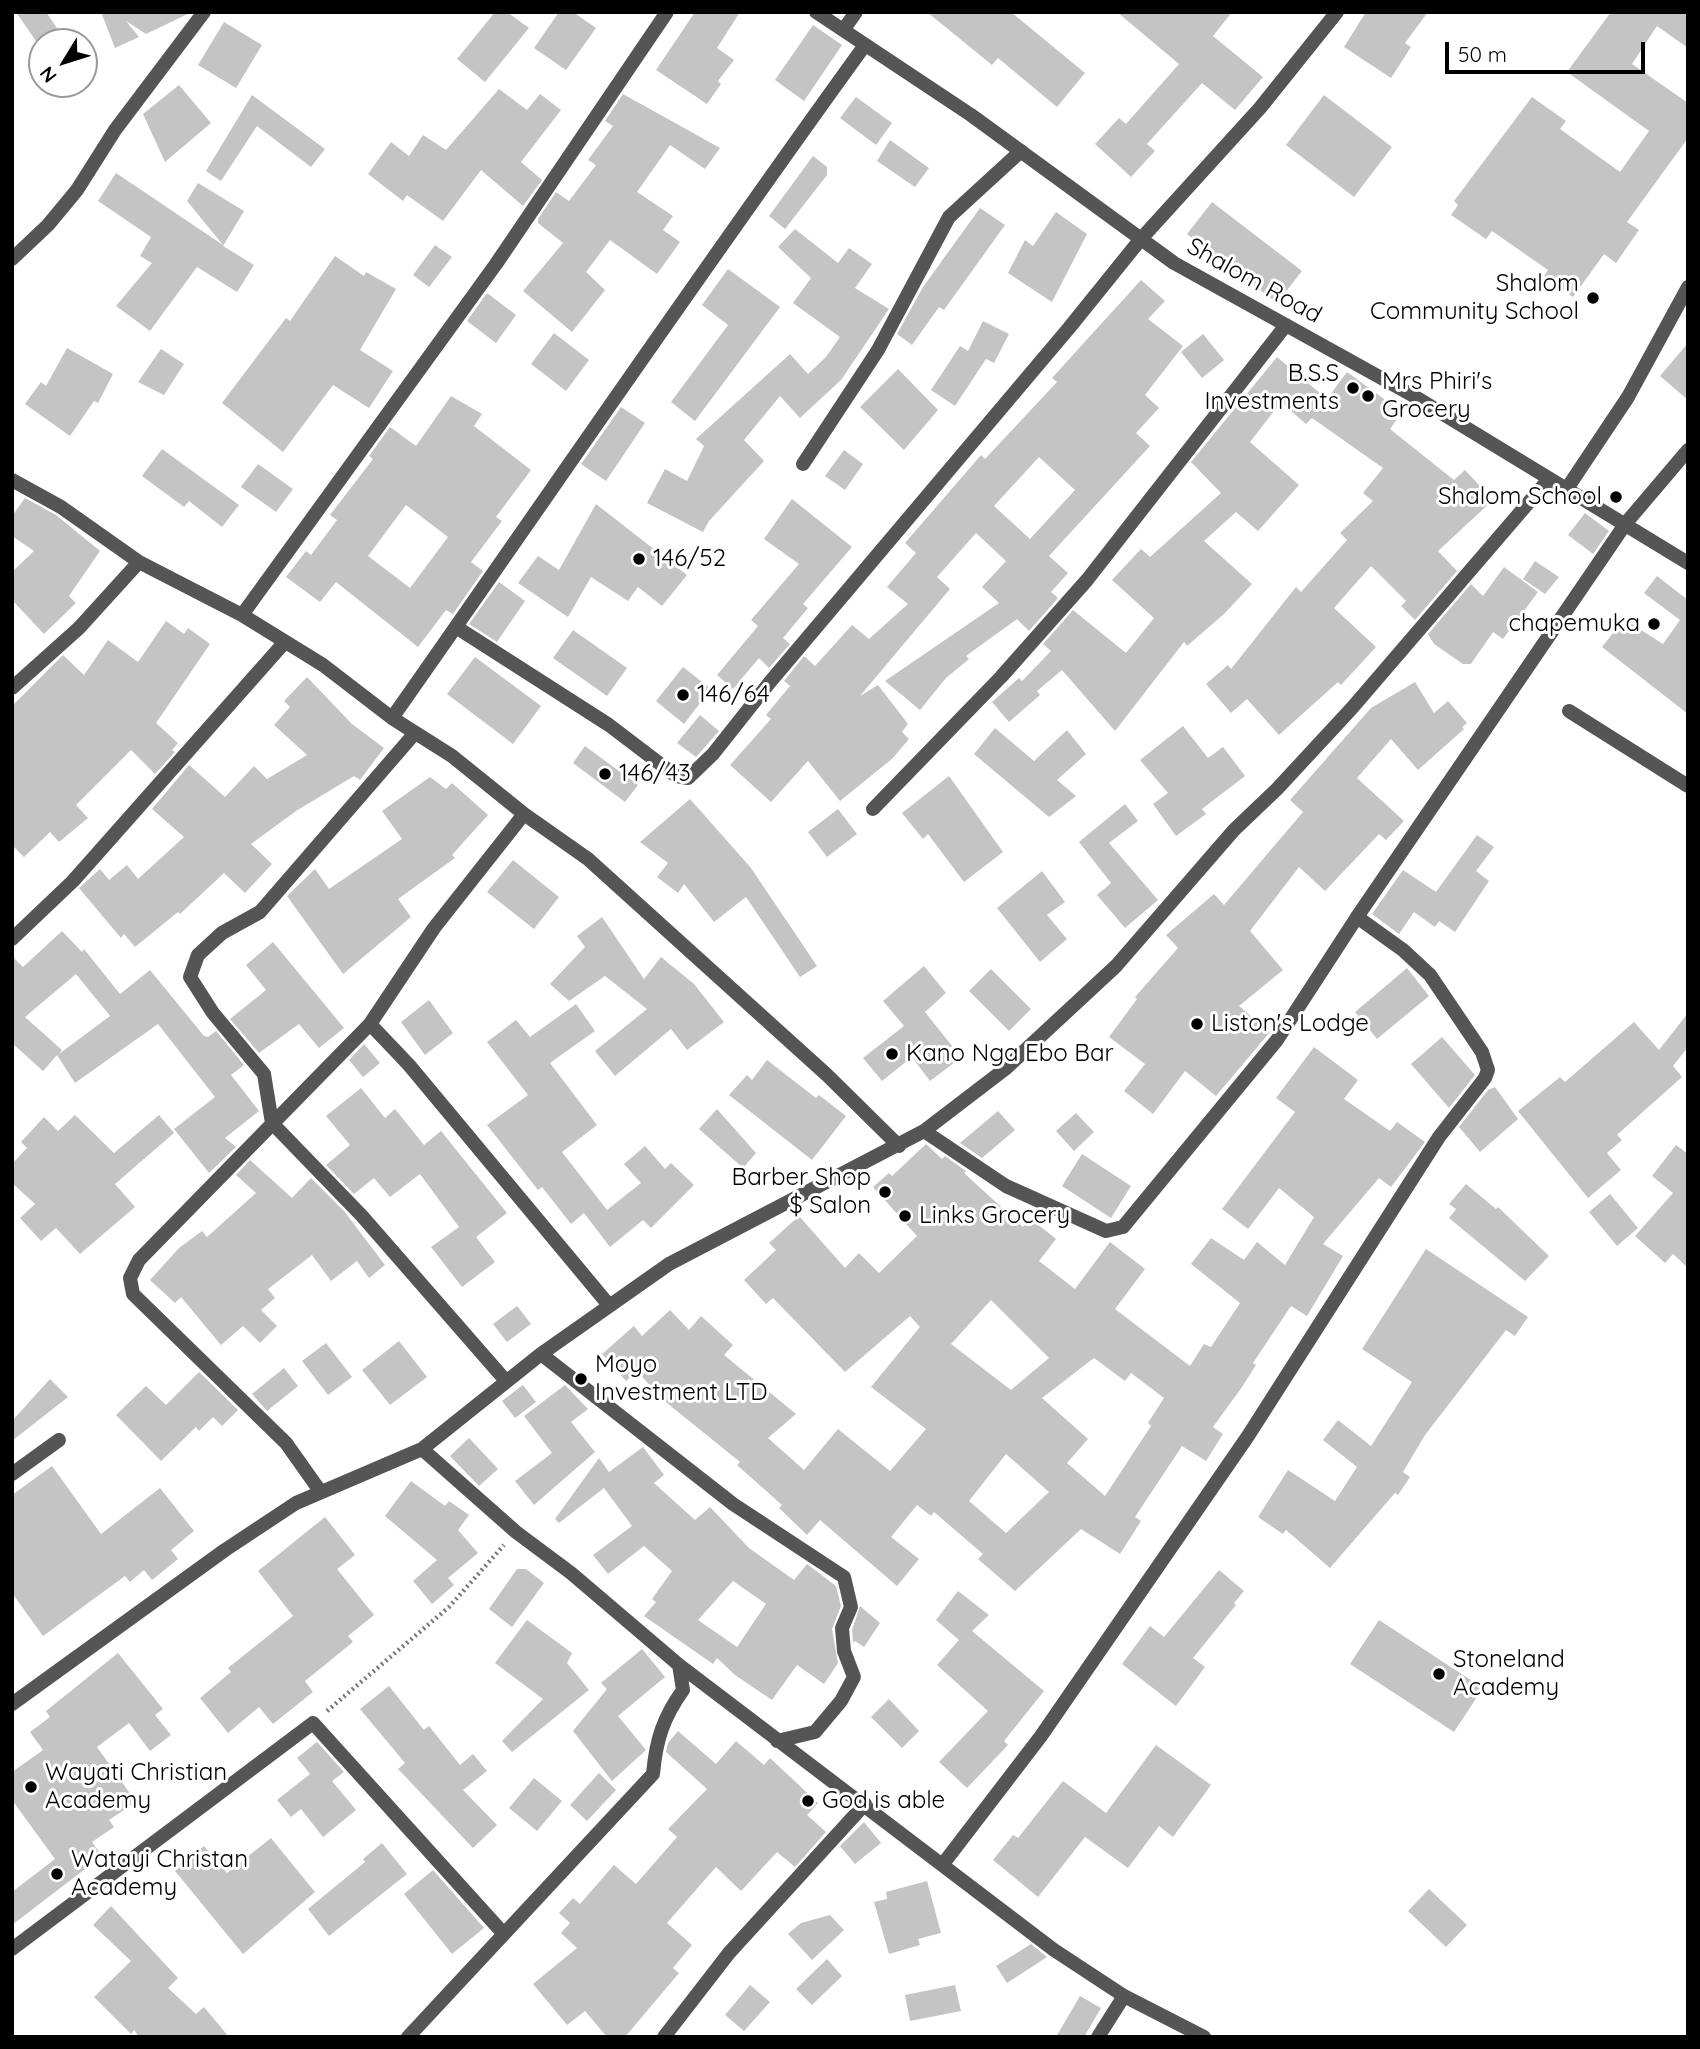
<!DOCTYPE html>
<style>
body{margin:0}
#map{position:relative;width:1700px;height:2049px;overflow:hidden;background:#fff;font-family:Quicksand,sans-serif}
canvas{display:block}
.frame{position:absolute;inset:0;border:14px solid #000;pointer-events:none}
.north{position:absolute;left:28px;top:28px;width:70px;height:70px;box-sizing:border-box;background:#fff;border:2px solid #999;border-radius:50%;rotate:232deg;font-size:19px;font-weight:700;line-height:28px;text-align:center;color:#000}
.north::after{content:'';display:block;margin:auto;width:24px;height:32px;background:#000;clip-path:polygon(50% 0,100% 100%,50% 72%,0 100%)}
.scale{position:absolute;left:1445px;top:42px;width:200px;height:32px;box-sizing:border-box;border:4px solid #000;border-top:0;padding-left:9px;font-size:21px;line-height:24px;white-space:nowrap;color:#000;-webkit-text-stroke:5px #fff;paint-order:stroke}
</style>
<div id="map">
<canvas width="1700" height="2049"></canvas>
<div class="frame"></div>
<div class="north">N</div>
<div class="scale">50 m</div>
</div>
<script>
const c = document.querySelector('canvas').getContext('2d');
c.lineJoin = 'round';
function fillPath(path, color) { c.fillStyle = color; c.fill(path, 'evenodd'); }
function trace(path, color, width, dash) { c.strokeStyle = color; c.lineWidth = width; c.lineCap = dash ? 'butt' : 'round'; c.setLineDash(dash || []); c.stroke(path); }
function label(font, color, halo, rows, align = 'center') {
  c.font = font + ' Quicksand,sans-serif'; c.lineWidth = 6; c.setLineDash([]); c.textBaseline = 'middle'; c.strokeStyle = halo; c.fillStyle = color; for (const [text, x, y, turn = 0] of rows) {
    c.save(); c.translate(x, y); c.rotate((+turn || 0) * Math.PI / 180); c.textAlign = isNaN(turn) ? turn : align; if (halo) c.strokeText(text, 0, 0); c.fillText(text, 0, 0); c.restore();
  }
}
fillPath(new Path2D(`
 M16,12H46L63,37L55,42H42V50Z
 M101,12H192L146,34L126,21L139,37L115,48Z
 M495,12H507L529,28L485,82L457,59Z
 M559,12H573L596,28L566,70L534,48Z
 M695,12H740L717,48L734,60L718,81L721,84L707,104L656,70Z
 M927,12H1011L1085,73L1057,107L998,58L992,65Z
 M1117,12H1232L1213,36L1263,77L1235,110L1202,83L1147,144L1155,151L1131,177L1095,144L1119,118L1126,124L1179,64Z
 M1366,12H1428L1405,43L1411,47L1391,78L1344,47Z
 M1611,12H1688V48L1657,26L1632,64L1688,103V138L1627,222L1639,230L1616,263L1604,254L1573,297L1544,276L1548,270L1492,231L1486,239L1451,215L1458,205L1454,201L1532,97L1566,121L1560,129L1620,172L1649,131L1567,72Z
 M224,22L262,45L236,88L198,65Z
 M813,25L842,45L804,101L775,80Z
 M179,85L211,123L165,162L143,114Z
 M499,89L527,110L540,94L561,110L521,162L542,180L523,206L481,170L443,221L407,195L403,201L368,174L391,142L409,156L423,135L446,150Z
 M623,94L720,148L705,169L670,145L637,192L673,216L663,230L680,242L657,274L610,240L586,272L605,290L572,332L523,291L563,243L538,223V219L556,192L569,201L596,165L588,160L613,126L605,121Z
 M252,95L325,149L311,167L257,126L221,181L206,171Z
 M1324,95L1392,147L1354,197L1286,145Z
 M856,97L892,123L876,145L840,118Z
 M890,140L929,168L915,187L877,161Z
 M813,156L827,167V175L785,229L769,216Z
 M116,173L223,245L187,201L198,183L244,211L223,246L254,265L237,292L197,267L150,331L116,306L152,263L140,256L151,237L98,201Z
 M1212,202L1302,271L1277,303L1187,234Z
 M980,208L1005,225L944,310L939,307L912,345L897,334L923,287Z
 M1056,212L1087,234L1052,302L1008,273L1025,240L1033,246Z
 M795,229L838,263L849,248L872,264L855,288L889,309L841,380L800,418L780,396L744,440L764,461L709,521L703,532L647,503L665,469L687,481L704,446L696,439L790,354L808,374L826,357L840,337L793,303L811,278L778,247Z
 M435,245L452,257L429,287L413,275Z
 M335,256L364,276L366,272L396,289L360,350L393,371L369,408L333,385L283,452L222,403L286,318L290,321Z
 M728,269L780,307L695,421L671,402L728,325L702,305Z
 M1141,280L1165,301L1148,319L1183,346L1145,395L1159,408L1136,433L1150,446L1049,556L1068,573L1051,592L1058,598L1029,631L1017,619L966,656L969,659L946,678L920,710L885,681L999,603L982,587L1006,561L976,533L937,577L950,589L860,696L878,685L908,724L902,732L909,739L893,758L840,801L808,761L771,802L730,765L771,719L766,715L790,686L784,681L804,656L815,666L852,625L869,639L908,604L887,587L916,553L905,543L981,455L985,459L1057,382L1052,378ZM1039,457L1075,490L1030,539L994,506Z
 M487,293L516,315L496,343L467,321Z
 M983,321L1009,334L994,363L986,359L955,406L931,390L960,346L968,351Z
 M554,333L589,360L566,391L531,364Z
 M1203,334L1224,360L1202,378L1181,352Z
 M1688,343V400L1660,376Z
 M67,348L113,374L98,403L94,401L70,436L25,404L41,382L46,386Z
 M161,349L184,364L164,395L138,382Z
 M1277,357L1327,399L1347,372L1402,412L1390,429L1454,480L1465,470L1493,500L1438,551L1457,571L1415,620L1401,606L1406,601L1371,566L1334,608L1376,647L1341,685L1338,682L1279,735L1247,699L1231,713L1206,684L1228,665L1231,669L1296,587L1301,592L1347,540L1340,533L1373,501L1363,493L1383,468L1312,418L1306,424L1281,402L1250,442L1299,485L1258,531L1236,512L1204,541L1252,584L1224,614L1187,646L1184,642L1115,731L1062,670L1037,691L1040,695L1009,722L992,702L1019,678L1022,681L1051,651L1043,644L1073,610L1126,653L1154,618L1112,580L1141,549L1150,557L1221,493L1191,462Z
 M898,369L938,410L904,450L860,407Z
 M451,396L482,414L474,426L531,470L496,517L502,521L471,562L483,571L453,614L446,610L418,647L336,582L320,602L286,577L306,551L311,555L337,520L330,515L373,459L369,456L390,427L416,446ZM406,505L448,537L410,588L368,556Z
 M621,407L645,423L606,481L581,464Z
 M162,449L239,505L222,527L189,501L184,507L142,476Z
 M844,450L863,464L845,490L825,476Z
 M258,464L293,489L276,512L241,487Z
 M25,498L56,515L100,551L69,596L76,603L44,634L12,600V572L34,551L12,536V516Z
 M792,499L852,547L803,604L808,608L783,638L790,644L769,668L759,658L733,689L717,675L758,626L751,620L799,564L764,539Z
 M596,504L687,575L662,606L638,587L628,601L591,577L568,617L518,583L538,556L559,570Z
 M1585,513L1609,531L1593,554L1568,535Z
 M1535,561L1559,577L1545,594L1523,579Z
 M1504,567L1538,592L1503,639L1493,632L1471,664H1463L1434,644L1428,634L1471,584L1483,596Z
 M1657,576L1688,600V714L1602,647L1624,619L1663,644L1680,620L1644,593Z
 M499,582L525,601L497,642L469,624Z
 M166,621L184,634L188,628L210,644L156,723L178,743L172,750L175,752L155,774L131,750L76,805L88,818L59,842L50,832L24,857L12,845V706L63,655L84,675L108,640L138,662Z
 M573,630L627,668L607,696L553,658Z
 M475,657L541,706L513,744L447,694Z
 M683,667L711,689L684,724L656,701Z
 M307,677L352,724L384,748L360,780L354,776L296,811L251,844L272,864L245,893L224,873L180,914L178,912L135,947L124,934L121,938L79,888L100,869L109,880L127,865L138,879L184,837L152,809L189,765L225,797L254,766L267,779L307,755L274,725L290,707L284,701Z
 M1415,682L1434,713L1448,701L1467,723L1462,727L1464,729L1418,770L1391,739L1357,778L1404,821L1386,840L1379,834L1325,891L1299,867L1250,931L1283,970L1239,1006L1270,1032L1216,1096L1185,1071L1153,1114L1124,1091L1145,1064L1109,1037L1137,999L1135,997L1178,948L1166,935L1214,894L1224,905L1303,812L1290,800L1371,708Z
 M700,715L719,731L696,757L677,743Z
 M1183,726L1208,758L1223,747L1245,776L1202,809L1206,814L1176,836L1153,804L1168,793L1140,760Z
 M995,728L1034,761L1067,730L1086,754L1057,780L1076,796L1049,817L974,754Z
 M585,746L638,785L625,802L573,763Z
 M949,776L1003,852L964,882L928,834L923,839L902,813Z
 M430,777L446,789L452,783L488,815L452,855L455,858L398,899L411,917L343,974L287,896L315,869L329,889L402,839L382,811Z
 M690,799L751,868L817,966L800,977L746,897L714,922L684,884L678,893L657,877L668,863L640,842Z
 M1125,804L1138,821L1109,843L1158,900L1125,928L1097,895L1111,883L1079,842Z
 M838,809L857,834L827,857L808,832Z
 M1477,835L1494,847L1476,871L1489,881L1455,932L1439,921L1435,927L1414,912L1399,934L1372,914L1403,870L1436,892Z
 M513,860L559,897L534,929L487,892Z
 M1042,871L1065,902L1047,915L1067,939L1040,962L997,908Z
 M602,917L644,979L661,957L694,984L724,1022L687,1050L671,1029L615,1076L595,1051L647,1009L605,976L569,1001L550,984L585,947L577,936Z
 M62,931L82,952L84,949L120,994L150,970L204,1036L208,1037L216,1031L244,1065L231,1075L259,1111L225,1138L236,1147L209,1173L174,1129L215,1097L158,1024L75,1083L57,1055L43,1071L12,1043V956L23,967ZM76,974L110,1016L59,1054L62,1050L25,1017Z
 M273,942L344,1028L319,1048L299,1024L259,1053L230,1019L266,990L246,965Z
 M924,966L946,993L925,1012L952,1046L946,1051L955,1062L930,1081L912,1057L882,1081L863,1058L904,1026L883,1001Z
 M1407,968L1429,996L1377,1039L1355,1012Z
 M991,969L1031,1009L1009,1031L969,991Z
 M429,1000L453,1033L425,1055L401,1022Z
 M576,1004L595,1031L550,1063L597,1125L562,1152L607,1210L641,1183L624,1164L645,1146L665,1169L671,1163L694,1185L651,1228L643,1220L610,1247L584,1213L571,1224L542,1187L538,1190L487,1125L528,1095L487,1042L516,1020L530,1037Z
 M1688,1013V1047L1673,1066L1682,1077L1617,1135L1622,1140L1607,1153L1621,1170L1588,1198L1518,1111L1560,1077L1565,1082L1634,1022L1659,1050Z
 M1442,1037L1475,1075L1449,1108L1411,1064Z
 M364,1044L380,1063L363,1077L349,1060Z
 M1314,1047L1358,1080L1344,1099L1390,1131L1397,1122L1425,1142L1391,1187L1379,1178L1323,1244L1343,1256L1307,1316L1291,1306L1253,1363L1256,1365L1242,1387L1213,1427L1223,1434L1206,1461L1182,1446L1135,1517L1141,1521L1120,1554L1081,1529L1015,1591L978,1559L983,1554L934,1512L931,1516L917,1505L891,1537L919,1559L897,1586L820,1520L807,1535L779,1508L782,1505L737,1465L740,1462L662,1399L637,1371L626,1381L602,1354L634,1326L642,1336L670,1310L689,1330L701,1316L733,1345L724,1355L796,1414L768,1438L804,1470L838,1429L890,1471L926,1429L871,1387L920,1327L910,1316L845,1372L773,1298L766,1304L744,1280L776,1250L769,1243L799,1216L845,1268L859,1253L879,1273L917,1236L873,1187L889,1173L892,1176L926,1144L942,1159L945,1156L966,1171L964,1173L1023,1227L1030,1218L1056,1239L1039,1261L1075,1289L1110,1242L1145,1269L1115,1309L1190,1366L1204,1344L1211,1347L1240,1303L1191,1264L1211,1238L1244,1260L1257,1242L1285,1265L1314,1217L1279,1188L1248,1229L1222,1209L1295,1112L1276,1098ZM991,1300L1049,1358L1011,1390L951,1344ZM1094,1358L1125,1381L1131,1373L1164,1398L1148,1423L1151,1426L1105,1496L1067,1463L1088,1439L1042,1398ZM1006,1454L1049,1492L1006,1533L969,1501Z
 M767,1060L816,1098L819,1095L846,1116L812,1160L729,1095L747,1075L752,1080Z
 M1495,1087L1518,1119L1480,1152L1459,1127L1488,1090Z
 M361,1088L385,1118L395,1109L424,1145L441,1131L507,1213L476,1237L495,1262L462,1287L431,1247L459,1227L420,1174L390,1197L374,1178L354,1194L326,1165L350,1145L326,1116Z
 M717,1109L756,1153L743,1168L699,1129Z
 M998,1111L1015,1130L982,1158L960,1143Z
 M1076,1113L1094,1132L1074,1151L1056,1131Z
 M75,1115L114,1153L159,1115L174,1133L115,1184L135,1207L80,1254L56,1228L41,1241L20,1218L35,1204L12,1183V1164L27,1148L21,1142L44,1117L58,1131Z
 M1676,1145L1688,1154V1268L1673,1254L1665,1263L1635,1236L1673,1193L1652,1176Z
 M1082,1154L1131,1186L1111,1218L1062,1186Z
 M250,1160L292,1198L311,1178L344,1211L385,1265L369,1278L357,1261L331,1281L312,1255L268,1289L275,1298L261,1310L277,1326L260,1343L243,1326L221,1345L181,1297L175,1303L150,1280L179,1248L202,1231L207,1237L256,1193L236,1175Z
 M1466,1184L1496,1209L1498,1207L1549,1256L1525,1281L1449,1218L1456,1209L1449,1204Z
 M1610,1194L1638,1228L1617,1246L1589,1212Z
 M1426,1249L1528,1317L1515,1336L1506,1330L1425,1435L1403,1472L1410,1477L1398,1495L1395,1493L1330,1568L1286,1530L1283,1534L1258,1517L1288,1470L1335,1501L1357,1467L1323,1440L1338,1420L1371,1446L1412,1382L1362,1349Z
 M517,1306L531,1324L507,1342L493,1324Z
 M399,1341L427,1377L390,1405L362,1370Z
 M326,1343L352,1377L328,1395L302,1361Z
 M284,1368L298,1386L267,1411L252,1394Z
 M199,1372L238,1410L222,1426L213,1417L199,1431L196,1427L161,1461L116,1415L146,1386L166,1405Z
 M50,1379L68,1397L12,1441V1421Z
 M523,1385L536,1402L515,1418L502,1401Z
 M565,1385L588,1409L571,1422L595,1452L534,1505L515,1481L552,1453L524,1416Z
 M469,1438L498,1469L479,1486L450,1456Z
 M643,1447L664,1475L654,1483L695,1520L710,1507L749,1548L794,1580L807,1564L836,1586L841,1606L832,1629L838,1663L824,1684L797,1665L772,1700L735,1675L717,1658L713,1664L644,1616L656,1602L652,1599L672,1571L644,1546L608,1574L593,1555L632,1526L604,1488L559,1523L555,1519L599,1458L609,1472ZM733,1581L766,1604L737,1647L698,1620Z
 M52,1466L101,1534L160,1488L194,1531L171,1550L178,1559L152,1580L144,1570L130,1582L125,1576L43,1636L12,1593V1495Z
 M411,1481L445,1506L449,1501L469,1515L458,1530L478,1553L448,1578L454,1585L432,1604L413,1581L437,1560L385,1516Z
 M325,1517L355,1555L337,1569L374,1615L348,1636L353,1642L305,1681L313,1692L273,1724L259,1707L228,1733L200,1698L231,1672L228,1668L293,1616L258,1571Z
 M517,1569H526L544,1583L512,1627L489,1609Z
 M1219,1570L1244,1591L1234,1603L1236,1605L1193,1658L1205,1667L1176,1706L1122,1664L1150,1626L1164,1637Z
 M958,1591L989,1615L972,1631L1044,1691L1004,1741L1008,1745L967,1788L939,1762L988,1711L937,1665L959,1640L936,1620Z
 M860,1606L880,1623L864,1647L855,1641L853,1643L852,1630Z
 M527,1620L572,1653L567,1663L589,1690L512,1752L502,1741L543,1699L495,1663Z
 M1379,1620L1483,1688L1454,1732L1350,1664Z
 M642,1649L665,1677L618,1716L646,1750L612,1781L573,1731L607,1689L601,1683Z
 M118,1653L163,1709L155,1715L171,1735L150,1751L129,1723L97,1747L136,1802L109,1820L114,1827L92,1842L102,1856L12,1925V1892L55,1859L12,1800V1772L43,1750L30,1732L50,1717L46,1711Z
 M389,1686L424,1730L429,1726L460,1765L473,1754L487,1771L463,1790L497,1825L473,1848L398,1769L405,1763L360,1709Z
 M889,1699L919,1731L902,1748L871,1717Z
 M678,1731L716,1764L736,1741L764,1765L770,1758L818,1803L807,1815L826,1832L795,1867L777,1852L741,1891L716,1867L667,1923L692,1945L673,1968L679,1973L625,2037H607L585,2011L567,2025L533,1984L577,1948L561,1933L570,1923L559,1913L573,1898L580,1904L614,1865L636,1884L677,1837L668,1829L707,1789L666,1752L668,1743Z
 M317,1742L344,1772L332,1781L356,1810L323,1837L301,1809L291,1817L277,1800L310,1774L297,1758Z
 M1156,1745L1211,1785L1173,1837L1159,1826L1128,1868L1085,1837L1038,1897L993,1860L1013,1835L1018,1838L1063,1781L1106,1813Z
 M599,1773L616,1790L587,1821L570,1805Z
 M534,1778L562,1801L537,1831L509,1808Z
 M864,1822L881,1843L855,1864L840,1846Z
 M271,1838L315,1892L243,1954L175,1871L204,1846L227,1873Z
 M382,1843L407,1874L329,1936L308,1909L365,1862L363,1859Z
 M433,1870L484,1928L452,1954L404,1894Z
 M927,1881L941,1933L918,1939L920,1945L889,1954L874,1902L887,1899L886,1892Z
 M1429,1889L1467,1925L1446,1947L1408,1911Z
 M111,1906L178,1978L168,1988L196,2014L204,2007L229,2037H139L134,2030L131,2034L94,1997L131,1961L93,1925Z
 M830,1915L844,1930L812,1960L788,1934L801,1923Z
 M1031,1944L1047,1957L1007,1983L996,1966Z
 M827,1959L842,1976L812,2005L796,1989Z
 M750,1985L770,2002L744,2031L725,2015Z
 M955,1985L961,2011L910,2021L905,1995Z
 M1080,1996L1101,2008L1084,2037H1056Z`), '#c4c4c4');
trace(new Path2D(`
 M327,1711L449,1607L504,1545`), '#777', 4.5, [2, 3.5]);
trace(new Path2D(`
 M12,259L48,225L77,190L115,130L204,12
 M803,464L878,350L949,217L1021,151
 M1566,490L1628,397L1688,287
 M1569,711L1688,786
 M924,1131L1006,1186L1106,1231L1123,1227L1277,1040L1357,917L1626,523L1688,450`), '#555', 14);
trace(new Path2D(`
 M816,12L971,115L1174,263L1412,395L1688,563
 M844,29L856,12
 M12,480L61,507L139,562L242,615L323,665L392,718L452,756L524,814L588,859L827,1075L899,1146
 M242,615L496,264L667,12
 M456,627L609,725L676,776L688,778L713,754L770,682L1069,328L1140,240L1260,108L1337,12
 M12,688L79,628L139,562
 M392,718C550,493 704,267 865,45
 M415,733L260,912L222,933L198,955L190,977L213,1013L264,1074L272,1123L362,1216L506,1381
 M873,809L1001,677L1087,580L1286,325
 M12,939L73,881L284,643
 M370,1024L409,1065L608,1304
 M541,1354L733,1504L844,1577L851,1607L842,1628L844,1651L854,1677L841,1701L815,1732L777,1741
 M422,1449L516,1532L571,1573L679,1665L1054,1950L1124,1996L1204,2037
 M12,1474L59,1440
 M320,1491L286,1443L133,1294L130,1278L139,1260L370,1024L434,928L524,814
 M12,1704L225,1550L296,1503L422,1449L541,1354L669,1264L924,1131L1005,1069L1116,966L1234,830L1277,789L1352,708L1548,480
 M943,1864L1041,1736L1248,1436L1439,1137L1485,1078L1488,1070L1482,1052L1430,975L1403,950L1357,917
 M12,1949L313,1723L503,1933
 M408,2037L653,1774C656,1740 663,1718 683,1690L679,1665
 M664,2037L729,1953L865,1804
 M1098,2037L1124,1996`), '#555', 14);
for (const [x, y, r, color] of [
 [1593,298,7,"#000"],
 [1353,388,7,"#000"],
 [1368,396,7,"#000"],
 [1616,497,7,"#000"],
 [639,559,7,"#000"],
 [1654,624,7,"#000"],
 [683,695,7,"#000"],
 [605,774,7,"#000"],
 [1197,1024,7,"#000"],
 [892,1054,7,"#000"],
 [885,1192,7,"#000"],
 [905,1216,7,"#000"],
 [581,1379,7,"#000"],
 [1439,1674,7,"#000"],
 [31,1787,7,"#000"],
 [808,1801,7,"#000"],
 [57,1874,7,"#000"]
]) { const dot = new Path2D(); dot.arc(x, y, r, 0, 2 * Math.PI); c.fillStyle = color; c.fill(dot); trace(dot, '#fff', 2.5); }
label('24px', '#000', '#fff', [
 ["Shalom Road",1254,281,29]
]);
label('24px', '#000', '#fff', [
 ["Shalom",1579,284,"right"],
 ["Community School",1579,312,"right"],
 ["B.S.S",1339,374,"right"],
 ["Investments",1339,402,"right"],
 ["Mrs Phiri's",1382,382],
 ["Grocery",1382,410],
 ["Shalom School",1602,497,"right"],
 ["146/52",653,559],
 ["chapemuka",1640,624,"right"],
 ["146/64",697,695],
 ["146/43",619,774],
 ["Liston's Lodge",1211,1024],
 ["Kano Nga Ebo Bar",906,1054],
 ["Barber Shop",871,1178,"right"],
 ["$ Salon",871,1206,"right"],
 ["Links Grocery",919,1216],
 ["Moyo",595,1365],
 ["Investment LTD",595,1393],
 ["Stoneland",1453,1660],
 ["Academy",1453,1688],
 ["Wayati Christian",45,1773],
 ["Academy",45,1801],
 ["God is able",822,1801],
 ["Watayi Christan",71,1860],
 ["Academy",71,1888]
], 'left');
</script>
